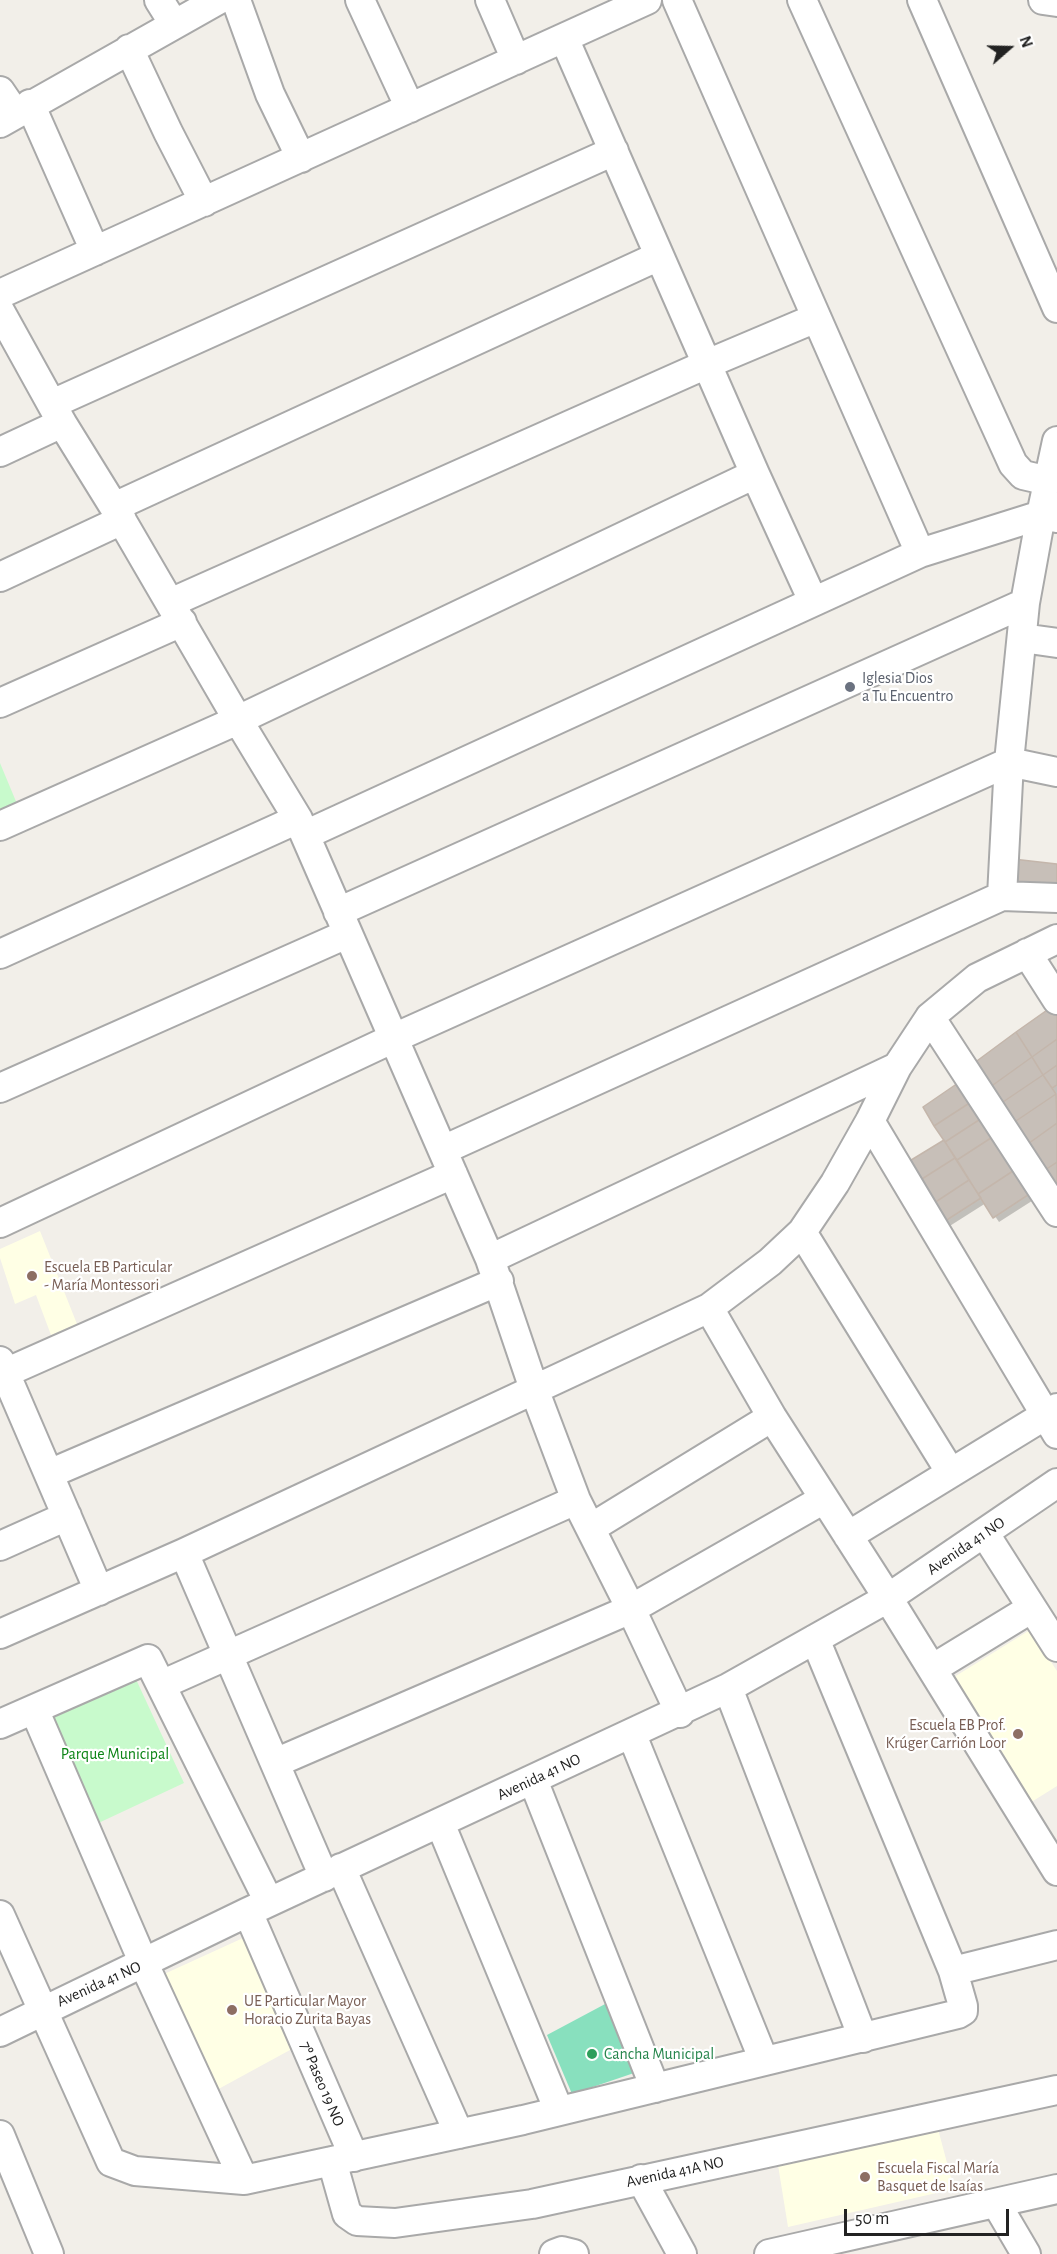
<!DOCTYPE html>
<meta charset="utf-8">
<style>
body{margin:0}
#map{position:relative;width:1057px;height:2254px;overflow:hidden;background:#f2efe9;font-family:"Alegreya Sans",sans-serif}
canvas{display:block}
.north{position:absolute;left:979px;top:18px;width:60px;height:60px;-webkit-text-stroke:4px #fff;paint-order:stroke;rotate:70deg;font-size:16px;font-weight:700;line-height:24px;text-align:center;color:#222}
.north::after{content:'';display:block;margin:auto;width:21px;height:27px;background:#222;clip-path:polygon(50% 0,100% 100%,50% 72%,0 100%)}
.scale{position:absolute;left:844px;top:2209px;width:165px;height:27px;box-sizing:border-box;border:3px solid #222;border-top:0;padding-left:8px;font-size:18px;line-height:21px;white-space:nowrap;color:#222;-webkit-text-stroke:4px #fff;paint-order:stroke}
</style>
<div id="map">
<canvas width="1057" height="2254"></canvas>
<div class="north">N</div>
<div class="scale">50 m</div>
</div>
<script>
const c = document.querySelector('canvas').getContext('2d');
c.lineJoin = 'round';
function fillPath(path, color) { c.fillStyle = color; c.fill(path, 'evenodd'); }
function trace(path, color, width, dash) { c.strokeStyle = color; c.lineWidth = width; c.lineCap = dash ? 'butt' : 'round'; c.setLineDash(dash || []); c.stroke(path); }
function label(font, color, halo, rows, align = 'center') {
  c.font = font + ' "Alegreya Sans",sans-serif'; c.lineWidth = 4.5; c.setLineDash([]); c.textBaseline = 'middle'; c.strokeStyle = halo; c.fillStyle = color; for (const [text, x, y, turn = 0] of rows) {
    c.save(); c.translate(x, y); c.rotate((+turn || 0) * Math.PI / 180); c.textAlign = isNaN(turn) ? turn : align; if (halo) c.strokeText(text, 0, 0); c.fillText(text, 0, 0); c.restore();
  }
}
fillPath(new Path2D(`
 M40,1231L77,1324L51,1335L36,1295L15,1304L0,1258V1249Z
 M1030,1630L1057,1671V1786L1025,1806L946,1682Z
 M254,1933L301,2044L213,2092L162,1975Z
 M938,2129L954,2189L788,2227L778,2165Z`), '#ffffe5');
fillPath(new Path2D(`
 M0,763L20,811L0,820Z
 M134,1675L184,1783L92,1826L44,1716Z`), '#c8facc');
fillPath(new Path2D(`
 M607,2003L637,2072L572,2094L547,2035Z`), '#88e0be');
fillPath(new Path2D(`
 M1057,1006V1193L972,1066Z
 M946,1140L1035,1199L999,1222L986,1203L945,1229Z`), '#0003');
const building = new Path2D(`
 M1013,859L1057,864V890L1011,884Z
 M1057,1003V1039L1032,1057L1016,1032Z
 M1016,1032L1032,1057L986,1090L970,1066Z
 M1057,1039V1065L1043,1075L1032,1057Z
 M1032,1057L1043,1075L997,1106L986,1090Z
 M1057,1065V1085L1052,1088L1043,1075Z
 M1043,1075L1056,1094L1010,1125L997,1106Z
 M958,1083L971,1102L934,1126L923,1107Z
 M1056,1094L1057,1123L1025,1146L1010,1125Z
 M971,1102L982,1118L945,1142L934,1126Z
 M982,1118L994,1136L957,1160L945,1142Z
 M1057,1123V1162L1042,1172L1025,1146Z
 M994,1136L1016,1169L978,1194L957,1160Z
 M944,1140L955,1158L914,1184L903,1165Z
 M955,1158L969,1180L928,1207L914,1184Z
 M1057,1162V1194L1042,1172Z
 M1016,1169L1031,1193L993,1218L978,1194Z
 M969,1180L981,1198L939,1225L928,1207Z`);
fillPath(building, '#c7bfb8');
trace(building, '#c4b6ab', 1.5);
const minor = new Path2D(`
 M159,0L174,24
 M236,0L270,94L301,158
 M360,0L410,108
 M490,0L516,60
 M677,0L920,553
 M802,0L1013,464L1023,475L1049,481
 M922,0L1057,308
 M1043,0L1057,2
 M564,38L755,474L813,601
 M129,49L168,132L204,202
 M0,91L15,113
 M30,104L95,251
 M0,123L218,0
 M0,294L647,0
 M0,311L62,423L114,507L238,720L298,819L490,1259L534,1389L576,1500L631,1609L680,1713
 M52,404L614,151
 M0,452L62,423
 M114,507L659,256
 M0,577L122,520
 M170,603L707,364L816,318
 M1022,638L1057,643
 M0,703L182,622
 M0,826L238,720L755,474
 M305,835L920,553L1041,515L1057,441
 M1002,896L1009,762L1025,603L1041,515L1057,518
 M338,912L1025,603
 M1027,953L1057,1000
 M0,954L298,819
 M930,1017L1057,1212
 M0,1088L347,934
 M870,1121L1057,1434
 M443,1150L1002,896L1057,898
 M0,1223L394,1038L1009,762L1057,772
 M802,1232L951,1473
 M490,1259L897,1067
 M709,1308L772,1417L888,1598L1057,1871
 M0,1361L99,1591
 M5,1373L453,1174
 M49,1474L499,1281
 M591,1528L772,1417
 M985,1534L1057,1647
 M848,1536L1057,1408
 M0,1546L67,1516
 M184,1553L324,1877
 M0,1634L184,1553L709,1308L770,1262L802,1232L835,1183L870,1121L897,1067L930,1017L977,978L1057,939
 M932,1669L1032,1608
 M161,1685L576,1500
 M728,1688L863,2038
 M34,1709L144,1964L244,2180
 M0,1724L148,1659L269,1902
 M632,1735L764,2061
 M275,1763L631,1609L824,1499
 M533,1780L655,2088
 M440,1823L559,2111
 M341,1868L459,2134
 M248,1912L354,2157
 M0,1915L111,2162L135,2171L244,2180L523,2120L958,2014L963,2011V2006L953,1971L815,1639
 M953,1971L1057,1945
 M0,2032L248,1912L728,1688L888,1598L1057,1483
 M0,2135L49,2254
 M332,2161L347,2214L357,2221L395,2223L532,2204L1057,2090
 M641,2179L682,2254
 M996,2203L1026,2254
 M554,2254L562,2251L574,2254
 M769,2254L1057,2189`);
trace(minor, '#a9a9a9', 32);
trace(minor, '#fff', 28);
for (const [x, y, r, color] of [
 [850,687,6,"#6b7280"],
 [32,1276,6,"#8d6e63"],
 [1018,1734,6,"#8d6e63"],
 [232,2010,6,"#8d6e63"],
 [592,2054,6,"#2e9e5b"],
 [865,2177,6,"#8d6e63"]
]) { const dot = new Path2D(); dot.arc(x, y, r, 0, 2 * Math.PI); c.fillStyle = color; c.fill(dot); trace(dot, '#fff', 2); }
label('16px', '#5b616d', '#fff', [
 ["Iglesia Dios",862,678],
 ["a Tu Encuentro",862,696]
], 'left');
label('16px', '#785e54', '#fff', [
 ["Escuela EB Particular",44,1267],
 ["- María Montessori",44,1285],
 ["Escuela EB Prof.",1006,1725,"right"],
 ["Krúger Carrión Loor",1006,1743,"right"],
 ["UE Particular Mayor",244,2001],
 ["Horacio Zurita Bayas",244,2019],
 ["Escuela Fiscal María",877,2168],
 ["Basquet de Isaías",877,2186]
], 'left');
label('16px', '#222', '#fff', [
 ["Avenida 41 NO",966,1546,-34],
 ["Avenida 41 NO",539,1777,-25],
 ["Avenida 41 NO",99,1984,-24],
 ["7º Paseo 19 NO",322,2084,67],
 ["Avenida 41A NO",675,2172,-12]
]);
label('16px', '#0c8416', '#fff', [
 ["Parque Municipal",115,1754]
]);
label('16px', '#27864d', '#fff', [
 ["Cancha Municipal",604,2054]
], 'left');
</script>
